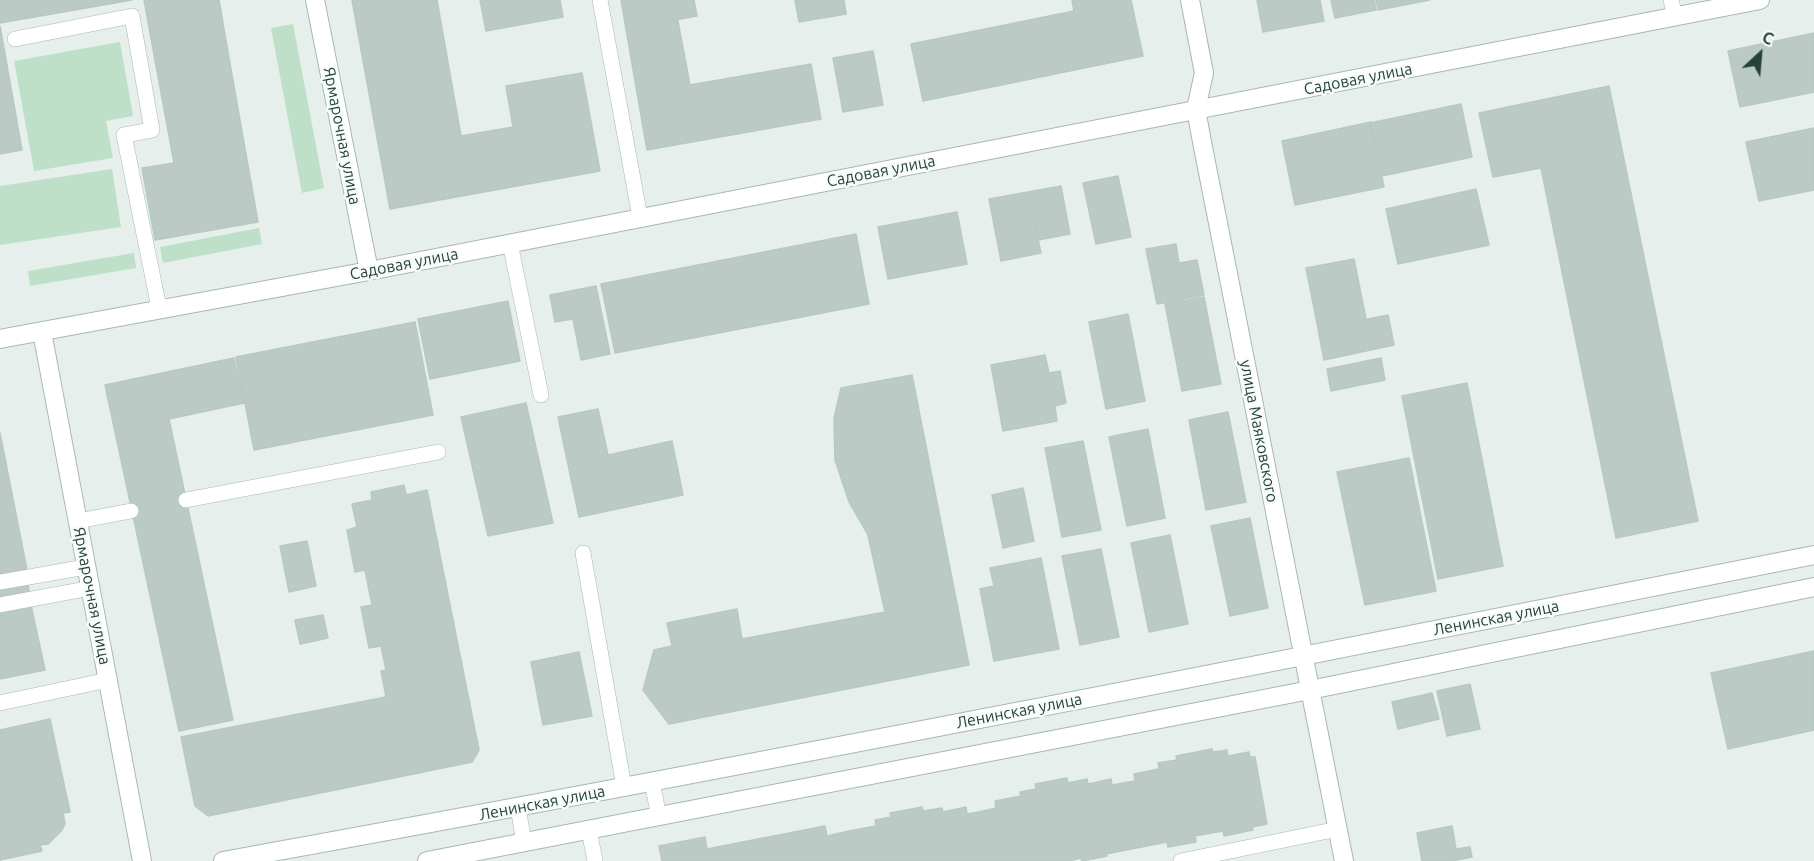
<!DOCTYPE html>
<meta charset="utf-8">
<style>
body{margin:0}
#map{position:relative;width:1814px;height:861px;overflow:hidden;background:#e6efeb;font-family:Ubuntu,sans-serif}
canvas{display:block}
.north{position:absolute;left:1730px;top:24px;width:60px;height:60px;-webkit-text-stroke:4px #f7fbf9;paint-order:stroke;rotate:26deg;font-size:16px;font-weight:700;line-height:24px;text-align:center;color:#24423a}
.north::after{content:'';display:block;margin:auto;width:21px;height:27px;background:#24423a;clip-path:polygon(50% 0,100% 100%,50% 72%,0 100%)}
</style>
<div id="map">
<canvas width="1814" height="861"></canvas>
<div class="north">С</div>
</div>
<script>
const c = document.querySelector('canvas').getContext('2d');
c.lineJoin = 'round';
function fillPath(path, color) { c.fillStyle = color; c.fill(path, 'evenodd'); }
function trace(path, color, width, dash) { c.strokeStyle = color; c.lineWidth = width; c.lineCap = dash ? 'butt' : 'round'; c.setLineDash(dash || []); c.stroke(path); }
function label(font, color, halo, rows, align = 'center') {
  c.font = font + ' Ubuntu,sans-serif'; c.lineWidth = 5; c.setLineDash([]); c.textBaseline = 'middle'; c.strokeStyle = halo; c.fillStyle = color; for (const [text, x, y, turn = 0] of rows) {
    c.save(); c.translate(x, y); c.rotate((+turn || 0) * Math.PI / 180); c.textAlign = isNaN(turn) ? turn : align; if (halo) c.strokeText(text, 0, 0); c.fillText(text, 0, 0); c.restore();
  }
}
fillPath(new Path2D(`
 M293,24L324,188L302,193L271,28Z
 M120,42L133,116L106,121L113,158L34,171L14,61Z
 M112,169L121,227L0,245V186Z
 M259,228L262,244L163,263L160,247Z
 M134,253L136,268L30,286L28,271Z`), '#bfe0c8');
const building = new Path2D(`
 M0,0H132L0,23Z
 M144,0H219L229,58L157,71Z
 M352,0H437L461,136L513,127L506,86L582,73L600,171L390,209Z
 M480,0H560L563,17L486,31Z
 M621,0H694L697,16L626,29Z
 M795,0H844L846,14L799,22Z
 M1072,0H1131L1143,56L923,101L911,44L1074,11Z
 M1257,0H1320L1324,21L1263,32Z
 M1331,0H1374L1376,10L1335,18Z
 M1376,0H1430L1378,10Z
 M678,21L690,85L811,64L821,119L647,150L626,29Z
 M0,26L22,150L0,154Z
 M1814,33V92L1740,107L1728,51Z
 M873,51L883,105L843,112L833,58Z
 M229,58L258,222L155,240L142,168L174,163L157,71Z
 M1609,86L1698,521L1616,538L1541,168L1493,177L1479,113Z
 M1461,104L1472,157L1382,176L1370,123Z
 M1371,122L1384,187L1295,205L1282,141Z
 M1814,128V190L1759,201L1746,142Z
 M1118,176L1131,237L1096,244L1083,183Z
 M1061,186L1070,234L1038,240L1028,192Z
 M1476,189L1489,245L1398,264L1386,209Z
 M1028,192L1041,253L1001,261L989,199Z
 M957,212L967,264L888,279L878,227Z
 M856,234L869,304L615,353L601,284Z
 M1176,244L1179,263L1197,260L1204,295L1157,304L1146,249Z
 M1354,259L1366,319L1318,328L1306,268Z
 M596,286L610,354L581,360L573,319L555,322L550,295Z
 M1204,297L1221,384L1182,391L1165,304Z
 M508,301L520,361L430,379L418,319Z
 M1128,314L1145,401L1106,409L1089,322Z
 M1388,315L1394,345L1324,360L1318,329Z
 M415,322L433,415L254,450L236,357Z
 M1045,355L1049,373L1060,371L1066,403L1055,406L1057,421L1003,431L991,365Z
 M234,358L244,403L169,419L233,720L179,731L105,385Z
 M1381,358L1385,380L1331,391L1327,369Z
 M912,375L969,665L669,724L643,690L654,650L672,646L667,623L737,609L742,639L885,612L868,535L849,502L835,460L834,418L841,388Z
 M1467,383L1503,566L1438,579L1402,396Z
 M526,403L553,523L488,536L461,417Z
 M598,409L608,455L672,441L683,495L579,517L558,417Z
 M1228,412L1246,502L1206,510L1189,420Z
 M1148,429L1165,518L1127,526L1109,437Z
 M0,433L27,570L0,575Z
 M1083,441L1101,530L1062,537L1045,448Z
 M1409,458L1436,591L1365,605L1337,472Z
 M404,485L406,495L427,490L479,750L472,762L208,816L195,806L181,737L386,697L381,671L386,670L381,646L369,648L361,607L372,605L365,570L355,572L347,530L357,527L352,504L372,500L371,492Z
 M1023,488L1034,541L1003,548L992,495Z
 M1250,518L1268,608L1230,616L1211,526Z
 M1170,535L1188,624L1149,632L1131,543Z
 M307,541L316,586L289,592L280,546Z
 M1101,549L1119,637L1080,645L1062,556Z
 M1041,558L1059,649L994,661L980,589L994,586L990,568Z
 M27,579L30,596L0,601V584Z
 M31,605L45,670L0,679V611Z
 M323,615L328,638L300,644L295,620Z
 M1814,651V730L1728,749L1711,673Z
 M579,652L592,716L543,725L531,662Z
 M1470,684L1480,729L1447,736L1437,691Z
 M1432,693L1439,719L1398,729L1392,702Z
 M50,719L70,812L63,813L65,824L62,830L48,844L40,845L42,851L0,860V730Z
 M1212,749L1213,752L1227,750L1228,756L1249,752L1250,757H1255L1267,824L1252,827L1253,830L1224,836L1223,831L1195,836L1196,842L1168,847L1167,842L1106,854L1107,856L1082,861L1081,858L1069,861H989L979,812L996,808L995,801L1021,796L1020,792L1036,789L1035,784L1067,778L1068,783L1087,779L1088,784L1111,779L1112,785L1135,781L1134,774L1159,769L1158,763L1177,760L1176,756Z
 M922,807L923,811L942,808L943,812L966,807L967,814L979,812L989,861H855L849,831L876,826L875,820L891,817L890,813Z
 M825,826L827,836L849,831L855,861H662L659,846L705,837L707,849Z
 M1452,826L1456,849L1470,847L1472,857L1451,861H1422L1417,833Z`);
fillPath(building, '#bbcac4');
trace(building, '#b8c9c2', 1.5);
const lane = new Path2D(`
 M600,0L640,217
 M1671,0L1675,17
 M15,39L132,16L152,130L124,135L159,308
 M510,243L541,395
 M186,500L438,452
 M78,521L131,511
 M583,553L624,787
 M0,582L86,567
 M0,605L91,588
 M0,703L108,680
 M652,782L659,817
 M518,807L524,843
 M589,830L595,861
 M1181,861L1338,829`);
const street = new Path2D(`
 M315,0L369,271
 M1190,0L1204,73L1196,109L1202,142L1344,861
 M42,332L142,861
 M0,339L369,271L1760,0
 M223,861C754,765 1284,660 1814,555
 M427,861L1310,690L1814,587`);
trace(lane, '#a8b8b2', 16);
trace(street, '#a8b8b2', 20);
trace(lane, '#fff', 15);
trace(street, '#fff', 18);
label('16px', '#24423a', '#f7fbf9', [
 ["Садовая улица",1358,79,-11],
 ["Ярмарочная улица",342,136,79],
 ["Садовая улица",881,171,-11],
 ["Садовая улица",404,264,-11],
 ["улица Маяковского",1259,431,79],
 ["Ярмарочная улица",92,596,79],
 ["Ленинская улица",1496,618,-11],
 ["Ленинская улица",1019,711,-11],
 ["Ленинская улица",542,803,-11]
]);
</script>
